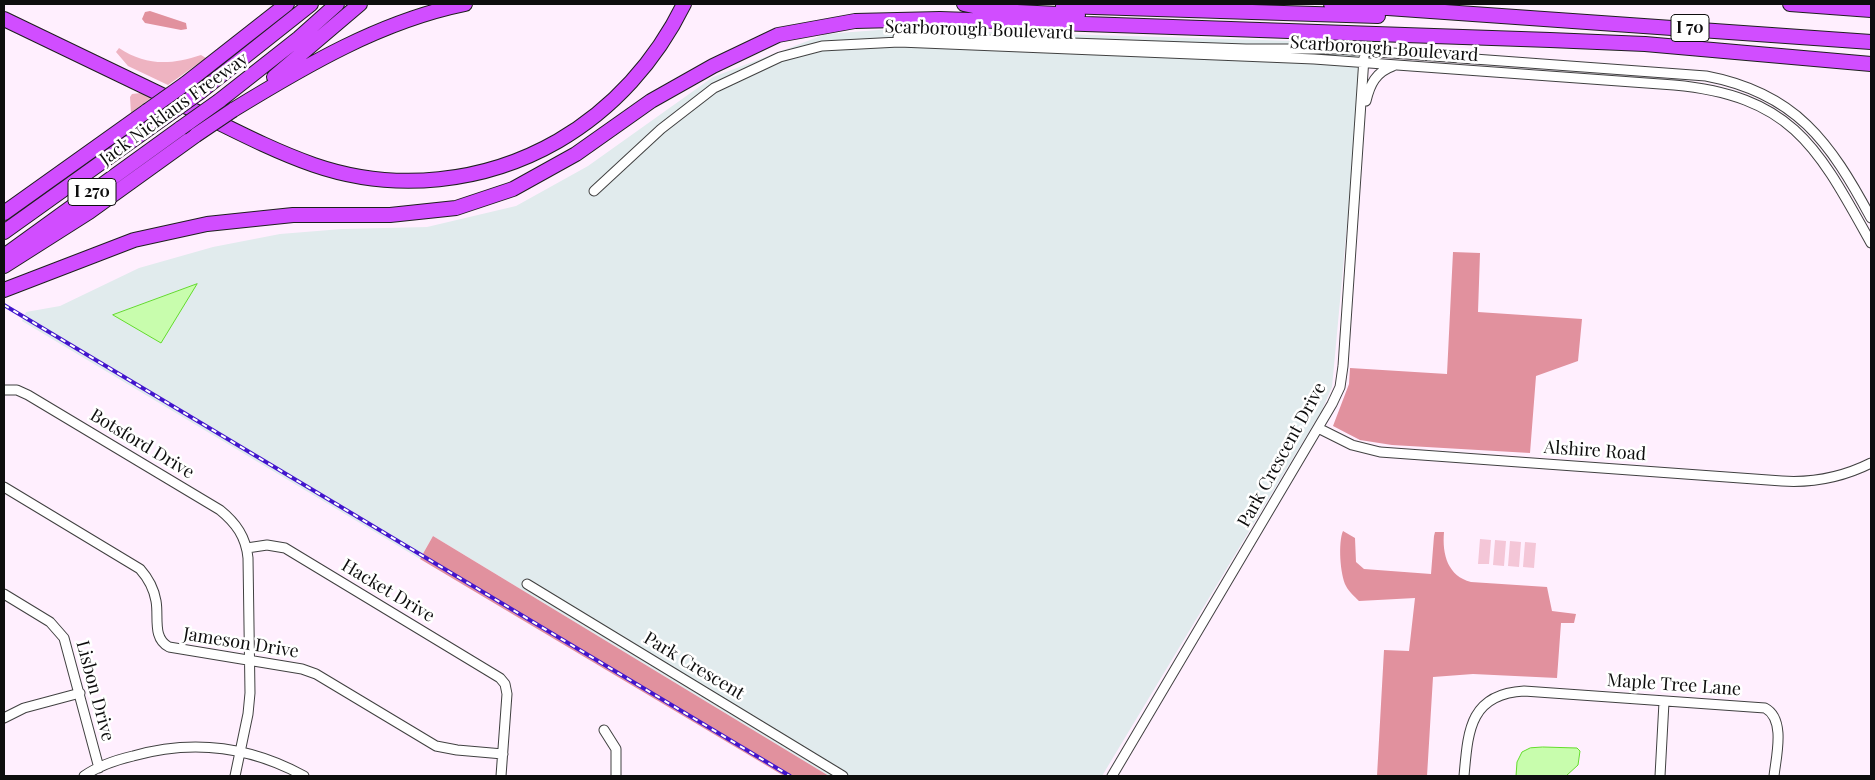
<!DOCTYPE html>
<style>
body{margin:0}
#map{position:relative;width:1875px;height:780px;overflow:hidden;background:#ffeffe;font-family:"Playfair Display",serif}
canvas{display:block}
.frame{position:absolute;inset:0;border:5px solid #0e0e0e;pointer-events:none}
</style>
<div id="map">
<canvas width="1875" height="780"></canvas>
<div class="frame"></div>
</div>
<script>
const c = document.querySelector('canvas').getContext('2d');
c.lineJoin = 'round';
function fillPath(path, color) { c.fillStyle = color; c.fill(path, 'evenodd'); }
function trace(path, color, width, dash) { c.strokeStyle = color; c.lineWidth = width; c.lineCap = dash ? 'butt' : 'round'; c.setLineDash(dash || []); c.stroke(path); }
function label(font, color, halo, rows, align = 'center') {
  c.font = font + ' "Playfair Display",serif'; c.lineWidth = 5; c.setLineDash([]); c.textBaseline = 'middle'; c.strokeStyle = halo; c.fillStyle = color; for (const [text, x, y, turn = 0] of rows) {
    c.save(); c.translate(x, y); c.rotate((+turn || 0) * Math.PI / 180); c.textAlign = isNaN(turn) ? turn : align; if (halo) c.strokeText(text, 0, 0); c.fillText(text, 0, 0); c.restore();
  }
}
fillPath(new Path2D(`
 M892,29L1364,43L1332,387L1322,410L1102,776H829L433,536L420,559L22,321L26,312L60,306L139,268L213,247L280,234L342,229L427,227L516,206L588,166L713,77L826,34Z`), '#e1ebed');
fillPath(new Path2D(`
 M119,48C146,66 171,65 201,55L206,58L168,85L128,66L116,52Z
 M141,93L151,98L131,113L130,97L132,94Z`), '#eeb3c1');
fillPath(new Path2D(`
 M150,11L186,23L187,29L181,30L145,23L142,19L145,12Z
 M1453,252L1480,253L1478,312L1582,319L1578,361L1536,376L1530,453L1392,445L1360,440L1333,426L1349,384L1350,368L1447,374Z
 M1343,531L1355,538L1356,562L1364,569L1431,574L1434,536L1435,532H1444C1442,555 1448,576 1471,582L1547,587L1552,611L1576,614L1574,623H1561L1557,678L1473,674L1433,677L1427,776H1377L1384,650L1409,651L1415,598L1359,601C1355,597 1349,592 1346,586C1340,575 1338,542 1343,531Z
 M433,536L829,776H784L420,559Z`), '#e1919e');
fillPath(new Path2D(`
 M1480,539L1491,540L1489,564H1478Z
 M1495,540L1506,541L1504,566L1493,565Z
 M1510,541L1521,542L1519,567L1508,566Z
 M1525,542L1536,543L1534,568L1523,567Z`), '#f4c6d7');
const water = new Path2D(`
 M197,284L161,343L113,315Z
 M1543,747L1577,748L1580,751L1578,765L1566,776H1516L1517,762L1522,752L1530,748Z`);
fillPath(water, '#c8fdad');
trace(water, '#63dc2c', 1);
const minor = new Path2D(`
 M898,37L1246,49H1338L1706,76C1796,93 1830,142 1871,218
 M1366,101C1370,84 1376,72 1393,66
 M594,191L661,129L714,88L780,57L822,46L899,42L1314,59L1674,85C1793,96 1818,148 1871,243
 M4,390H17L28,395L220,510C236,523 246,537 248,558L250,693L248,714L235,776
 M1318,428L1352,445L1380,452L1782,481C1813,483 1843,477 1871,463
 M4,487L140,569C148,578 154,589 156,601C159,617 152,638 169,647L302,669L316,674L436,746L457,750L503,754
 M247,548L267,545L285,548L500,678L505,684L507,694L501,776
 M527,584L843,776
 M4,594L50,622L64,638L99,768
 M4,718L24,708L80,693
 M604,730L616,749V776
 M84,776C98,766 116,760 133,756C193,739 251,747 304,776
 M1112,776L1332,404L1340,387L1343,366L1364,58
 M1464,776C1468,732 1469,694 1524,691L1765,708C1786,719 1776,757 1774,776
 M1660,776L1664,702`);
const highway = new Path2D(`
 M964,4L996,11L1078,15
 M1331,4L1871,42
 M1790,4L1871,10
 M1063,6L1378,16
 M4,19C65,48 127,78 189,108C230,128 271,150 314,165C395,193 485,183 558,141C613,109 656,61 684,4
 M274,77L360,4
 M185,84L287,4
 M200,92L311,4
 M219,101L299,38L337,4
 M233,110C305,66 381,21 465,4
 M4,213L147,111
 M4,232L162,119
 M4,256L181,128
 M4,266L89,212L196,135
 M4,290L134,240L207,224L293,215H390L456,208L513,189L576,154L651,101L713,66L778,35L855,21L940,19L1550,40L1645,44L1871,64`);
trace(minor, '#414141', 11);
trace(highway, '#1f1f1f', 16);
trace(minor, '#fff', 9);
trace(highway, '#d14dff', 14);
const rail = new Path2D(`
 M4,305L790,776`);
trace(rail, '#4216cd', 4);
trace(rail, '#fff', 2, [5.5]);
const highwayBridge = new Path2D(`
 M147,111L185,84
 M162,119L200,92
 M181,128L219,101
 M196,135L233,110`);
trace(highwayBridge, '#1f1f1f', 16, []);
trace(highwayBridge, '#d14dff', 14);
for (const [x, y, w] of [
 [1690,28,38],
 [92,192,48]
]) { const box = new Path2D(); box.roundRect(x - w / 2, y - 13.5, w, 27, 4); c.fillStyle = '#fff'; c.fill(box); trace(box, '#0e0e0e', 1); }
label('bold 16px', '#0e0e0e', null, [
 ["I 70",1690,28],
 ["I 270",92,192]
]);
label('18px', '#0e0e0e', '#fff', [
 ["Scarborough Boulevard",979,30,2],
 ["Scarborough Boulevard",1384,49,4],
 ["Jack Nicklaus Freeway",174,109,-36],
 ["Botsford Drive",142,444,31],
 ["Alshire Road",1595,451,4],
 ["Park Crescent Drive",1282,455,-61],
 ["Hacket Drive",388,591,31],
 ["Jameson Drive",241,643,9],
 ["Park Crescent",694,666,31],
 ["Maple Tree Lane",1674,685,4],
 ["Lisbon Drive",95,691,75]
]);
</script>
